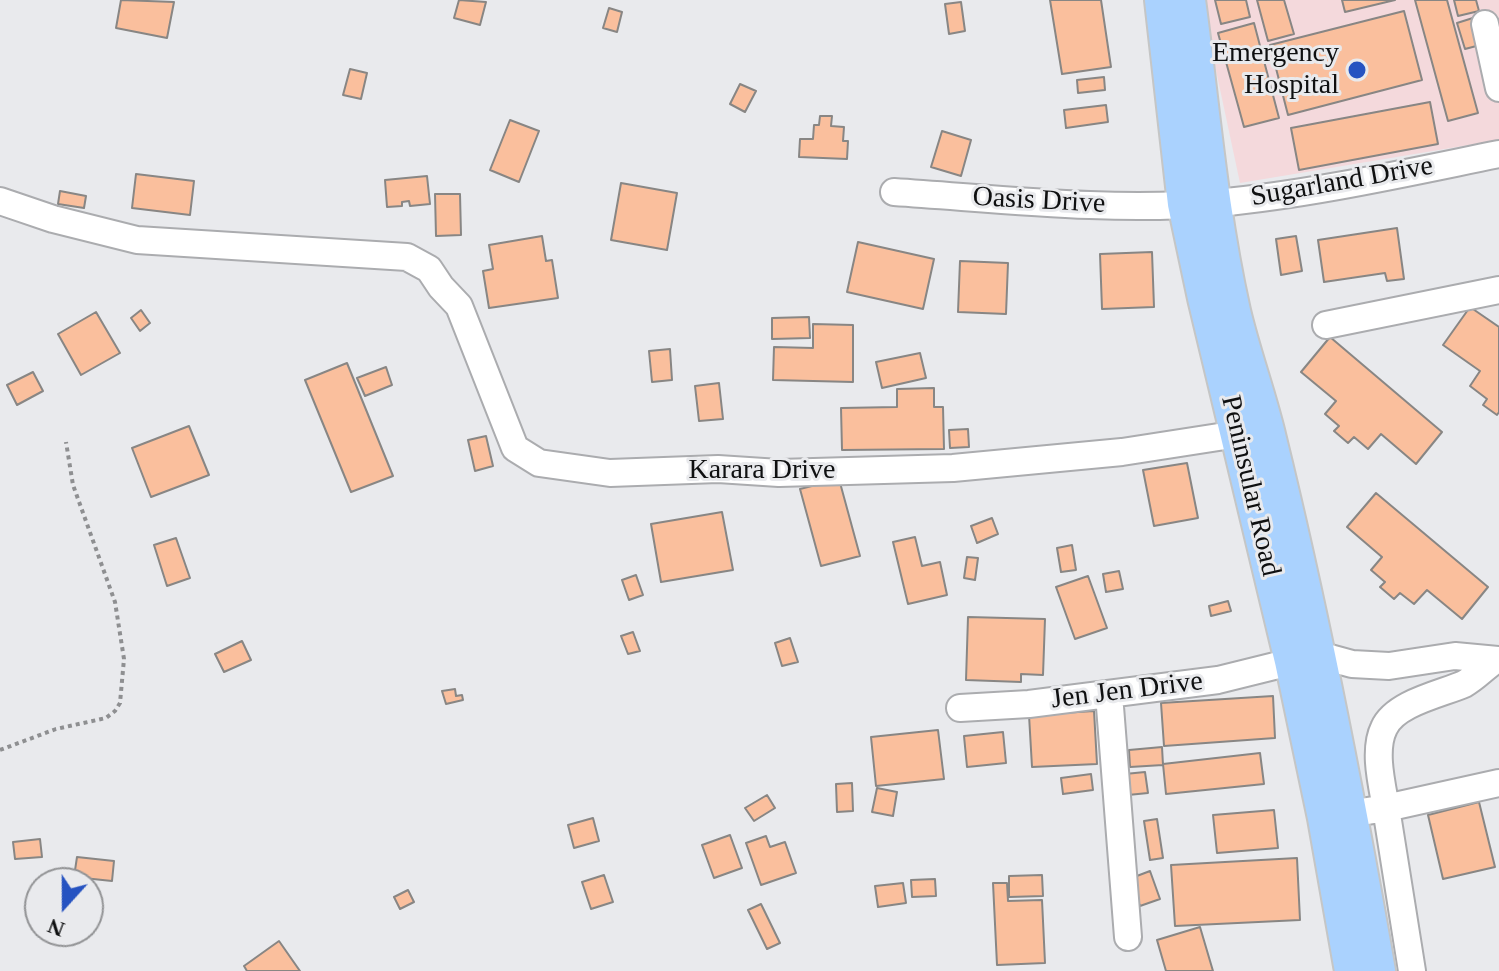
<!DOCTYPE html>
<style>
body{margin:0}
#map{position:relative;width:1499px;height:971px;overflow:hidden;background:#e9eaed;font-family:Georgia,serif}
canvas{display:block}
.north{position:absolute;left:24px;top:867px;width:80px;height:80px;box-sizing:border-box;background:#e9eaed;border:2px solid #929395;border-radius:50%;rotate:201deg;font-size:22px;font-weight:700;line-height:32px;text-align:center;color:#0f1011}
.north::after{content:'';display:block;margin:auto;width:28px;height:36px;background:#2653c1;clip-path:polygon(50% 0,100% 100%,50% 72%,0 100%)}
</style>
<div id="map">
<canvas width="1499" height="971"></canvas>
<div class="north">N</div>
</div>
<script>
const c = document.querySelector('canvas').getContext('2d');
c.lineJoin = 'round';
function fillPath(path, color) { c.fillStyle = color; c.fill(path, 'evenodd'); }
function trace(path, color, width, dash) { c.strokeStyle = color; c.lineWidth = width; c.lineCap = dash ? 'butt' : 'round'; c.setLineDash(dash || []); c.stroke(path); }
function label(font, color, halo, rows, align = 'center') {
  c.font = font + ' Georgia,serif'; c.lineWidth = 6; c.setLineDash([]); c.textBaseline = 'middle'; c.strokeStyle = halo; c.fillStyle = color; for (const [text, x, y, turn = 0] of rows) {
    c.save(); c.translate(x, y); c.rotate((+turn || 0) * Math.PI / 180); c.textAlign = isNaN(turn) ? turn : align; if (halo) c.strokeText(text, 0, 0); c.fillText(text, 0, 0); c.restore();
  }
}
fillPath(new Path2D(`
 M1201,0H1499V140L1240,183Z`), '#f4d9dc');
const building = new Path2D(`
 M121,0L174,2L167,38L116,28Z
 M459,0L486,2L480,25L454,18Z
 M1050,0H1101L1111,67L1062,74Z
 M1215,0H1246L1250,17L1221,24Z
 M1257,0H1284L1294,34L1268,41Z
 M1342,0H1395L1345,12Z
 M1415,0H1447L1478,113L1448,121Z
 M1454,0H1476L1479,11L1458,16Z
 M961,2L965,31L949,34L945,4Z
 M609,8L622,12L617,32L603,28Z
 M1404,11L1422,80L1288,115L1270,45Z
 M1476,17L1484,44L1465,49L1457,23Z
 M1254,23L1279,118L1244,127L1218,33Z
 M350,69L367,73L361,99L343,95Z
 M1104,77L1105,90L1078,93L1077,80Z
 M740,84L756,91L745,112L730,104Z
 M1430,102L1438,144L1299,170L1291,128Z
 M1106,105L1108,122L1066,128L1064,110Z
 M820,116H832L831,126L844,127L843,141H848L847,159L799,157L800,139H813L814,125H819Z
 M510,120L539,131L519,182L490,170Z
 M942,131L971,140L961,176L931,167Z
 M136,174L194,181L190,215L132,208Z
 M427,176L430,204L410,206L409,201L402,202V206L387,207L385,180Z
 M621,183L677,193L667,250L611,240Z
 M60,191L86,196L84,208L58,204Z
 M435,194H460L461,235L436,236Z
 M1397,228L1404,279L1387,281L1385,273L1324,282L1318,240Z
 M542,236L546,261L552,260L558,298L489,308L483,271L493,269L489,245Z
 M1296,236L1302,271L1281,275L1276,239Z
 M858,242L934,259L923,309L847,292Z
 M1152,252L1154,307L1102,309L1100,254Z
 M960,261L1008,263L1006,314L958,312Z
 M1470,307L1499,327V412L1497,415L1483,405L1487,399L1470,386L1480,371L1443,345Z
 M141,310L150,323L140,331L131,318Z
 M96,312L120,353L81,375L58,334Z
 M809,317L810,338L772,339V318Z
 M813,324L853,325V382L773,380L774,347L813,348Z
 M1330,337L1442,432L1416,464L1381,434L1368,449L1354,437L1348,443L1334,431L1339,426L1325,414L1336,401L1301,372Z
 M670,349L672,380L652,382L649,351Z
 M920,353L926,378L882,388L876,362Z
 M347,363L393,476L351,492L305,380Z
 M386,367L392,385L365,396L357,378Z
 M33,372L43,391L17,405L7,385Z
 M719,383L723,419L699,421L695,386Z
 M934,388V407H943L944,449L842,450L841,408L897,407V389Z
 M189,426L209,475L151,497L132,448Z
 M968,429L969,447L950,448L949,430Z
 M486,436L493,466L475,471L468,440Z
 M1187,463L1198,518L1154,526L1143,470Z
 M839,479L860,556L821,566L800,489Z
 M1376,493L1488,587L1462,619L1427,590L1414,604L1400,593L1394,599L1380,587L1385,582L1371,570L1382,557L1347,527Z
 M722,512L733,570L661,582L651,524Z
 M992,518L998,534L977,543L971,526Z
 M915,537L922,566L940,562L947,595L908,604L893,542Z
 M176,538L190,578L167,586L154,545Z
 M1072,545L1076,570L1061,572L1057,548Z
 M967,557L978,558L975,580L964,578Z
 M1119,571L1123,589L1106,592L1103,574Z
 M636,575L643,595L629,600L622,580Z
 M1088,576L1107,628L1075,639L1056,587Z
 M1228,601L1231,611L1211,616L1209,606Z
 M968,617L1045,619L1043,675L1021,674V682L966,680Z
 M633,632L640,651L628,654L621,636Z
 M790,638L798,662L782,666L775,643Z
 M242,641L251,660L224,672L215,654Z
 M455,689L456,696L462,695L463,700L446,704L442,691Z
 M1273,696L1275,738L1164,746L1161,703Z
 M1094,711L1097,764L1032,767L1029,715Z
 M938,730L944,779L876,786L871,737Z
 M1003,732L1006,763L967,767L964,736Z
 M1162,747L1163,765L1130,767L1129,750Z
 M1260,753L1264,784L1166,794L1163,764Z
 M1145,772L1148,793L1128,795L1125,774Z
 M1091,774L1093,790L1063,794L1061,778Z
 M852,783L853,811L837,812L836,784Z
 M877,788L897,792L893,816L872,812Z
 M767,795L775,808L754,821L745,808Z
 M1479,802L1495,867L1443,879L1428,815Z
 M1274,810L1278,848L1217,853L1213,815Z
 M593,818L599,841L574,848L568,825Z
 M1157,819L1163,858L1150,860L1144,821Z
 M730,835L742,868L714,878L702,845Z
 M766,836L770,847L785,842L796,873L761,885L746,843Z
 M40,839L42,857L15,859L13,842Z
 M77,857L114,861L112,881L74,877Z
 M1297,858L1300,920L1175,926L1171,865Z
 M1150,871L1160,899L1140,906L1129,879Z
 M604,875L613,902L591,909L582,882Z
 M1042,875L1043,896L1009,897V876Z
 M935,879L936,896L912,897L911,880Z
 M903,883L906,903L878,907L875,886Z
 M993,883H1007L1008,901L1042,900L1045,963L997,965Z
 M408,890L414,902L400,909L394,897Z
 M761,904L780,943L767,949L748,910Z
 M1200,927L1213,971H1166L1157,940Z
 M279,941L300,971H247L244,966Z`);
fillPath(building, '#fabf9d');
trace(building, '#888684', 2);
const minor = new Path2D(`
 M1485,24L1499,88
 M894,192C1001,199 1110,212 1217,203C1312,194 1405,173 1499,154
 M0,201L53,219L137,240L407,257L429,269L441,287L459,306L515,448L539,463L610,473L718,469L779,473L953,468L1122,452L1238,434
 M1326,325L1499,290
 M1109,694L1128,937
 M960,708L1029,704L1218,680L1319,655L1352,664L1389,666L1455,656L1499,660
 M1330,817L1386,808C1382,785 1373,750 1384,728C1395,703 1441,694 1464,684C1475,678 1484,668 1494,661
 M1412,971L1386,808L1499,783`);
const major = new Path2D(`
 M1161,0L1184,204L1204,298L1291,661L1324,818L1351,971
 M1189,0C1203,103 1211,209 1234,311C1244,354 1260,396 1270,439C1313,614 1348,793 1379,971`);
trace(minor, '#abacaf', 30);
trace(major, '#c5c6c6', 36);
trace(new Path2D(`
 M0,750L56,729L106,718L115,711L120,703L124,659L115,602L73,485L66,442`), '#8e8f91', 4, [4, 4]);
trace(minor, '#fff', 26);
trace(major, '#aad2fe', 32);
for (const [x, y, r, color] of [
 [1357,70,10,"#2653c1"]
]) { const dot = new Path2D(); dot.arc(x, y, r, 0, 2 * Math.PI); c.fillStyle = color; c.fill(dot); trace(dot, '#e9eaed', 3); }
label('28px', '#0f1011', '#e9eaed', [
 ["Emergency",1339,54],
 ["Hospital",1339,86]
], 'right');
label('28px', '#0f1011', '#e9eaed', [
 ["Sugarland Drive",1342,182,-10],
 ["Oasis Drive",1039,201,3],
 ["Karara Drive",762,471],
 ["Peninsular Road",1250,486,77],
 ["Jen Jen Drive",1127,691,-7]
]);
</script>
